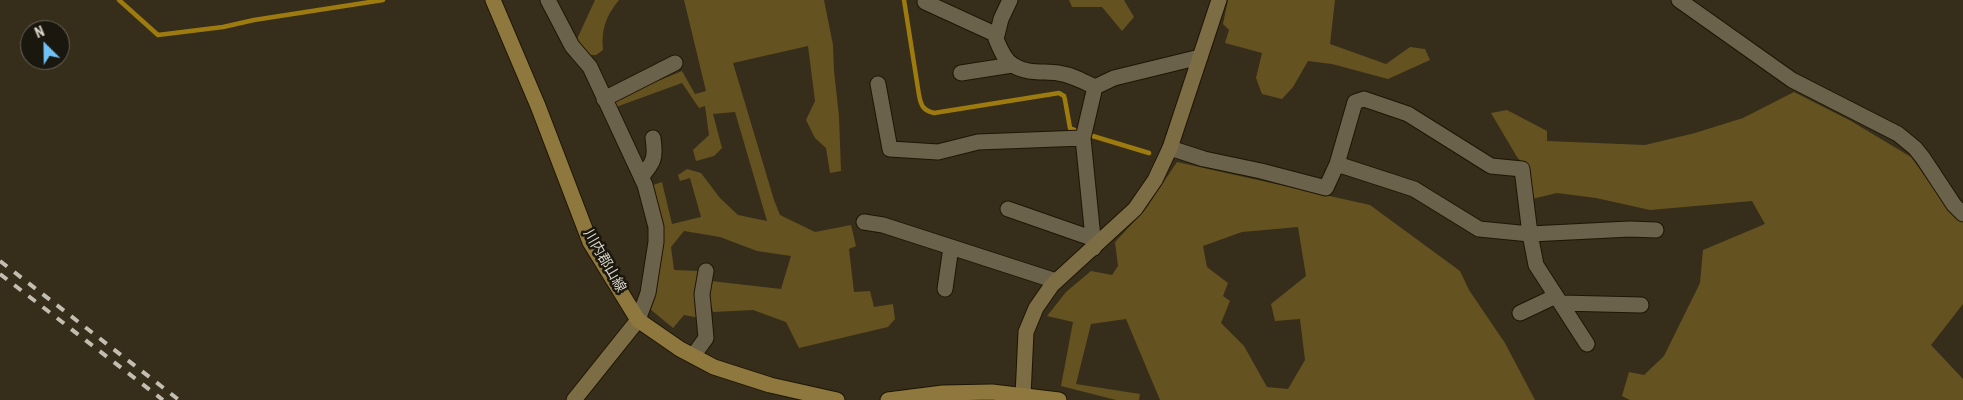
<!DOCTYPE html>
<meta charset="utf-8">
<style>
body{margin:0}
#map{position:relative;width:1963px;height:400px;overflow:hidden;background:#362e1a;font-family:"Roboto Condensed",sans-serif}
canvas{display:block}
.north{position:absolute;left:20px;top:20px;width:50px;height:50px;box-sizing:border-box;background:#1a170e;border:1px solid #676359;border-radius:50%;rotate:337deg;font-size:14px;font-weight:700;line-height:20px;text-align:center;color:#dbd6ca}
.north::after{content:'';display:block;margin:auto;width:18px;height:22px;background:#70c1f4;clip-path:polygon(50% 0,100% 100%,50% 72%,0 100%)}
</style>
<div id="map">
<canvas width="1963" height="400"></canvas>
<div class="north">N</div>
</div>
<script>
const c = document.querySelector('canvas').getContext('2d');
c.lineJoin = 'round';
function fillPath(path, color) { c.fillStyle = color; c.fill(path, 'evenodd'); }
function trace(path, color, width, dash) { c.strokeStyle = color; c.lineWidth = width; c.lineCap = dash ? 'butt' : 'round'; c.setLineDash(dash || []); c.stroke(path); }
function label(font, color, halo, rows, align = 'center') {
  c.font = font + ' "Roboto Condensed","Noto Sans JP",sans-serif'; c.lineWidth = 5; c.setLineDash([]); c.textBaseline = 'middle'; c.strokeStyle = halo; c.fillStyle = color; for (const [text, x, y, turn = 0] of rows) {
    c.save(); c.translate(x, y); c.rotate((+turn || 0) * Math.PI / 180); c.textAlign = isNaN(turn) ? turn : align; if (halo) c.strokeText(text, 0, 0); c.fillText(text, 0, 0); c.restore();
  }
}
fillPath(new Path2D(`
 M595,0H619C606,16 601,29 603,50L596,55H590L577,39Z
 M684,0H824L833,45L834,71L839,116L841,171L830,173L826,148L815,138L806,120L815,101L808,46L733,63L774,200L780,215L815,232L851,225L856,246L849,249L854,292L870,291L874,307L893,304L895,319L888,327L799,348L786,322L753,310L713,312L709,297L711,281L781,289L791,256L757,251L720,237L684,231L671,247L674,270L699,271L700,318L684,315L673,328L650,309V186L662,182L672,224L701,217L690,178L680,181L678,175L687,169L701,173L720,198L738,215L767,221L735,112L713,114L722,148L714,156L696,161L693,150L709,135L705,106L699,108L682,83L616,107L612,100L682,71L695,94L706,91Z
 M1069,0H1124L1134,17L1122,31L1102,7H1072Z
 M1228,0H1335L1330,44L1386,64L1410,47L1425,49L1430,60L1388,79L1332,64L1308,61L1293,87L1282,99L1262,94L1256,78L1262,53L1225,43L1229,30L1223,24Z
 M1794,92L1851,121L1911,157L1933,187L1963,218V304L1931,345L1963,379V400H1630L1622,396L1629,372L1644,375L1664,356L1700,283L1703,250L1765,224L1752,201L1650,210L1596,198L1557,193L1532,199L1526,167L1517,157L1491,113L1507,110L1547,131V141L1645,145L1695,133L1743,118Z
 M1177,162L1370,205L1460,271L1469,290L1505,343L1535,400H1160L1126,319L1091,324L1076,384L1140,394L1139,400H1116L1061,386L1073,322L1047,316L1066,292L1091,271L1112,275L1118,266L1115,242L1145,210ZM1298,227L1306,276L1271,304L1275,321L1300,319L1305,360L1288,389L1267,387L1244,346L1221,323L1230,301L1223,296L1228,283L1207,267L1203,246L1242,232Z`), '#655221');
trace(new Path2D(`
 M119,0L158,35L223,27L254,20L383,0
 M904,0L919,95C921,106 923,110 934,113L1059,93L1064,96L1065,100L1070,128L1079,132
 M1086,134L1149,153`), '#9e7b0f', 4.5);
const street = new Path2D(`
 M548,0L572,46L590,67L645,185L656,227V242L648,293L638,320
 M1010,0L1001,19L996,39C1000,48 1004,60 1013,65C1026,74 1044,71 1058,73C1072,75 1083,81 1095,87
 M1679,0L1792,80L1898,134L1915,148L1923,158L1954,205L1963,214
 M925,2L997,35
 M961,73L1012,65
 M878,84L890,149L938,152L978,142L1083,138
 M1095,87L1114,78L1200,57
 M604,99L675,63
 M1170,148L1204,159L1261,171L1326,188L1337,164L1355,102L1364,99L1408,114L1491,166L1522,169L1530,234L1479,229L1414,189L1337,164
 M641,177C654,162 656,158 653,138
 M1008,209L1094,239
 M864,222L883,225L1056,281
 M1094,248L1083,138L1095,87
 M945,289L951,247
 M1561,303L1641,305
 M1520,313L1556,296
 M1587,344L1536,265L1530,234L1630,229L1656,230
 M693,356L706,338L702,294L706,271`);
const secondary = new Path2D(`
 M1023,396L1026,332L1036,308L1052,285L1135,209L1155,180L1170,148L1219,0
 M574,400L638,320`);
const primary = new Path2D(`
 M493,0L538,106L590,242L638,320L680,349L714,367L770,385L837,400
 M888,400L943,393L992,392L1059,400`);
trace(street, '#1e1603', 17);
trace(secondary, '#1e1603', 17);
trace(primary, '#1e1603', 17);
trace(street, '#6b624c', 15);
trace(secondary, '#7d6d45', 15);
trace(primary, '#8e783e', 15);
trace(new Path2D(`
 M0,261L179,400
 M0,274L163,400`), '#c3beb1', 4, [9, 9]);
label('14px', '#dbd6ca', '#1a170e', [
 ["川内郡山線",604,261,60]
]);
</script>
